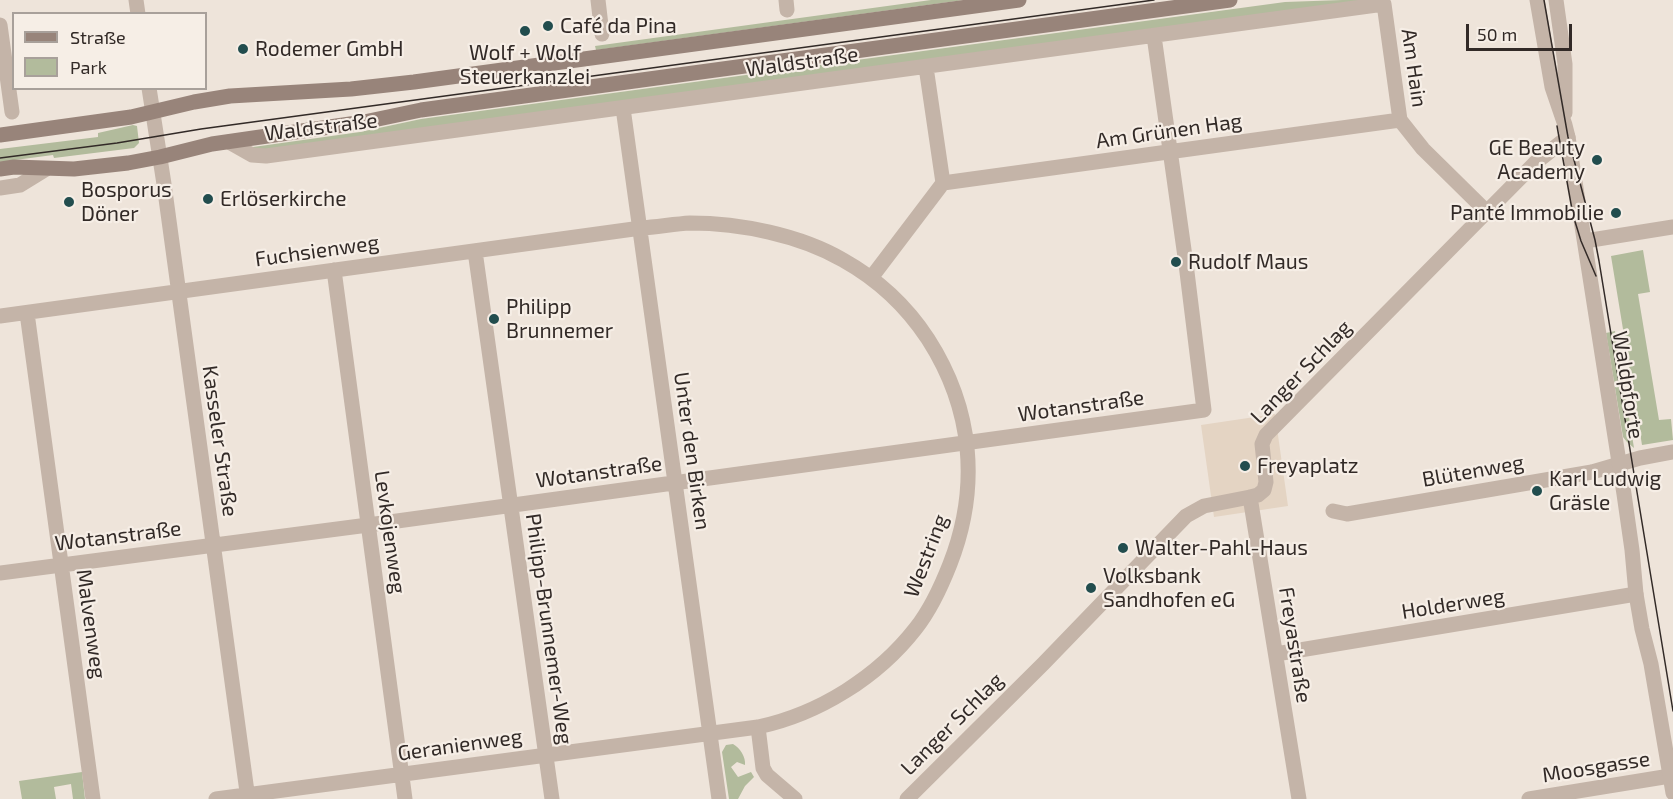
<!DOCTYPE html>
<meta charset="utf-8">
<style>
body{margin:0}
#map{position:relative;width:1673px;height:799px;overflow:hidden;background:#eee4da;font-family:"Exo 2",sans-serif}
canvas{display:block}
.legend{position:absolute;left:12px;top:12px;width:195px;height:78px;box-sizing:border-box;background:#f6eee6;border:2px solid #a8a09a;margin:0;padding:8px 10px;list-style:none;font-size:18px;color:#322a27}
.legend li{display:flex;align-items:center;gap:12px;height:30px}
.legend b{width:30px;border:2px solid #a8a09a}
.scale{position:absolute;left:1466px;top:24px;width:106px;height:27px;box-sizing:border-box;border:3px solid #322a27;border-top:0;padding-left:8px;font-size:18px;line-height:21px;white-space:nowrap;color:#322a27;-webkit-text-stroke:4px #f6eee6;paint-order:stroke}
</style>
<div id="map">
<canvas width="1673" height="799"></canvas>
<ul class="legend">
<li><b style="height:8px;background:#98847a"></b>Straße</li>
<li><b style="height:16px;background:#b2bb9c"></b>Park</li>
</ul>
<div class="scale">50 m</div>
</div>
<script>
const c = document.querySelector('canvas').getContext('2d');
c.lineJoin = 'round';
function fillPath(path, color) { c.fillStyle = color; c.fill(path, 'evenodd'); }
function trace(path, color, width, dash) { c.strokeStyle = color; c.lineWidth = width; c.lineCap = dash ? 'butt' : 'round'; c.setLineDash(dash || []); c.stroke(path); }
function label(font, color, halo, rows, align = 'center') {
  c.font = font + ' "Exo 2",sans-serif'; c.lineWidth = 4.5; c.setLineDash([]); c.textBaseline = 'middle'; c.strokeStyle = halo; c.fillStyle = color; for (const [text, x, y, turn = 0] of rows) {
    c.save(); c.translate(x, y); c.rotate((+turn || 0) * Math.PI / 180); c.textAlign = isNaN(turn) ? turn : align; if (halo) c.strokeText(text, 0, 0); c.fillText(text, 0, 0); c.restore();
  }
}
fillPath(new Path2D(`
 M931,0H964L596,50L595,46Z
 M1342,0H1381L272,151L246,148L360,132L421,119L1285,2Z
 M133,125L137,126L139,143L134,148L54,158L53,155L0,162V149L98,137V133Z
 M1643,250L1650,292L1638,294L1659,420L1671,419L1673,440L1642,445L1611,256Z
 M1615,331L1634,448L1627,442L1623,437L1606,333Z
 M733,744C740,748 746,757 745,765L737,762L731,767L738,777L751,772L754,777L745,786L738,799H729L722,752L726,745Z
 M82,772L85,799H73L71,784L54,787L56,799H22L19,781Z`), '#b2bb9c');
fillPath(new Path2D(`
 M1275,414L1288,506L1214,517L1201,425Z`), '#e4d4c3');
trace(new Path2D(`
 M136,0L138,14
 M598,0L602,34
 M786,0L787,10
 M0,25L12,112
 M149,88L164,184L248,799
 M623,108L719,799
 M229,142L252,155L266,156L1384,4L1400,120L1423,149L1487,212
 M943,183L1400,120
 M0,188L20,185L46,169
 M1585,241L1673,227
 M475,251L552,799
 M334,270L405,799
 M871,278L943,183L926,67
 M27,313L93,799
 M0,316L641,228C657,227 674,224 690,223C740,223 800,235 843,260C877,279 907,307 928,339C973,409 980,487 950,564C941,587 931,609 916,628C878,677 819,714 758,727L216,799
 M1250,497L1299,799
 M1333,511L1347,514L1592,472L1640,458L1673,452
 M0,573L368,525L1204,410L1186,264L1154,36
 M1276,654L1636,594
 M758,727L763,768L767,775L795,799
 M907,799L1043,664L1186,516L1204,506L1250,497L1258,495L1264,490L1266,482L1262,444L1266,435L1535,163L1568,137
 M1529,799L1670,776`), '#c4b4a8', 15);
trace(new Path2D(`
 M1537,0L1552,87L1565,125L1568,137L1624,494L1632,550L1636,594L1642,629L1651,664L1673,793
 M1556,0L1565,64V113`), '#c4b4a8', 15);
trace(new Path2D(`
 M0,135L131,117L194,102L230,96L351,89L414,82L1019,0
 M0,169L14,167L74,169L128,163L160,157L212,144L364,122L421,110L1230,0`), '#98847a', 15);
trace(new Path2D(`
 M1544,0L1568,137L1595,240L1599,261L1673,711
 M1557,126L1573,215L1581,241L1596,276
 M0,158L117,143L201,129L1154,0`), '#322a27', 1.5);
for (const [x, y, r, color] of [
 [548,26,6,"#224d4e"],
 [525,31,6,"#224d4e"],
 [243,49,6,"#224d4e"],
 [1597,160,6,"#224d4e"],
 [208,199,6,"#224d4e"],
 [69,202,6,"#224d4e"],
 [1616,213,6,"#224d4e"],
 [1176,262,6,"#224d4e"],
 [494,319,6,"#224d4e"],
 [1245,466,6,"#224d4e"],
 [1537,491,6,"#224d4e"],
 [1123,548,6,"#224d4e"],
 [1091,588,6,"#224d4e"]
]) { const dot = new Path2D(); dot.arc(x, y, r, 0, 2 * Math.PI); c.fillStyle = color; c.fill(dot); trace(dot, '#f6eee6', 2); }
label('21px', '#322a27', '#f6eee6', [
 ["Café da Pina",560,26],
 ["Rodemer GmbH",255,49],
 ["Wolf + Wolf",525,53,"center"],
 ["Steuerkanzlei",525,77,"center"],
 ["GE Beauty",1585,148,"right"],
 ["Academy",1585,172,"right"],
 ["Bosporus",81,190],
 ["Döner",81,214],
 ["Erlöserkirche",220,199],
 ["Panté Immobilie",1604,213,"right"],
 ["Rudolf Maus",1188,262],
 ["Philipp",506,307],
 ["Brunnemer",506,331],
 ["Freyaplatz",1257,466],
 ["Karl Ludwig",1549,479],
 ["Gräsle",1549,503],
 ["Walter-Pahl-Haus",1135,548],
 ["Volksbank",1103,576],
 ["Sandhofen eG",1103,600]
], 'left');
label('21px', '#322a27', '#f6eee6', [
 ["Waldstraße",802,62,-8],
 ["Am Hain",1414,68,82],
 ["Waldstraße",321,127,-7],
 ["Am Grünen Hag",1169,131,-8],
 ["Fuchsienweg",317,251,-8],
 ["Langer Schlag",1301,372,-46],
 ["Waldpforte",1628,385,81],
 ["Wotanstraße",1081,406,-8],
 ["Kasseler Straße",220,441,82],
 ["Unter den Birken",692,451,82],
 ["Blütenweg",1473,471,-10],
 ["Wotanstraße",599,472,-8],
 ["Levkojenweg",390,532,82],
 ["Wotanstraße",118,536,-7],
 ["Westring",926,556,-69],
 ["Holderweg",1453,604,-9],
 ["Malvenweg",91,624,82],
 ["Philipp-Brunnemer-Weg",549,629,82],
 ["Freyastraße",1295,645,81],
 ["Langer Schlag",952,724,-45],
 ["Geranienweg",460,745,-8],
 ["Moosgasse",1596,767,-9]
]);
</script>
